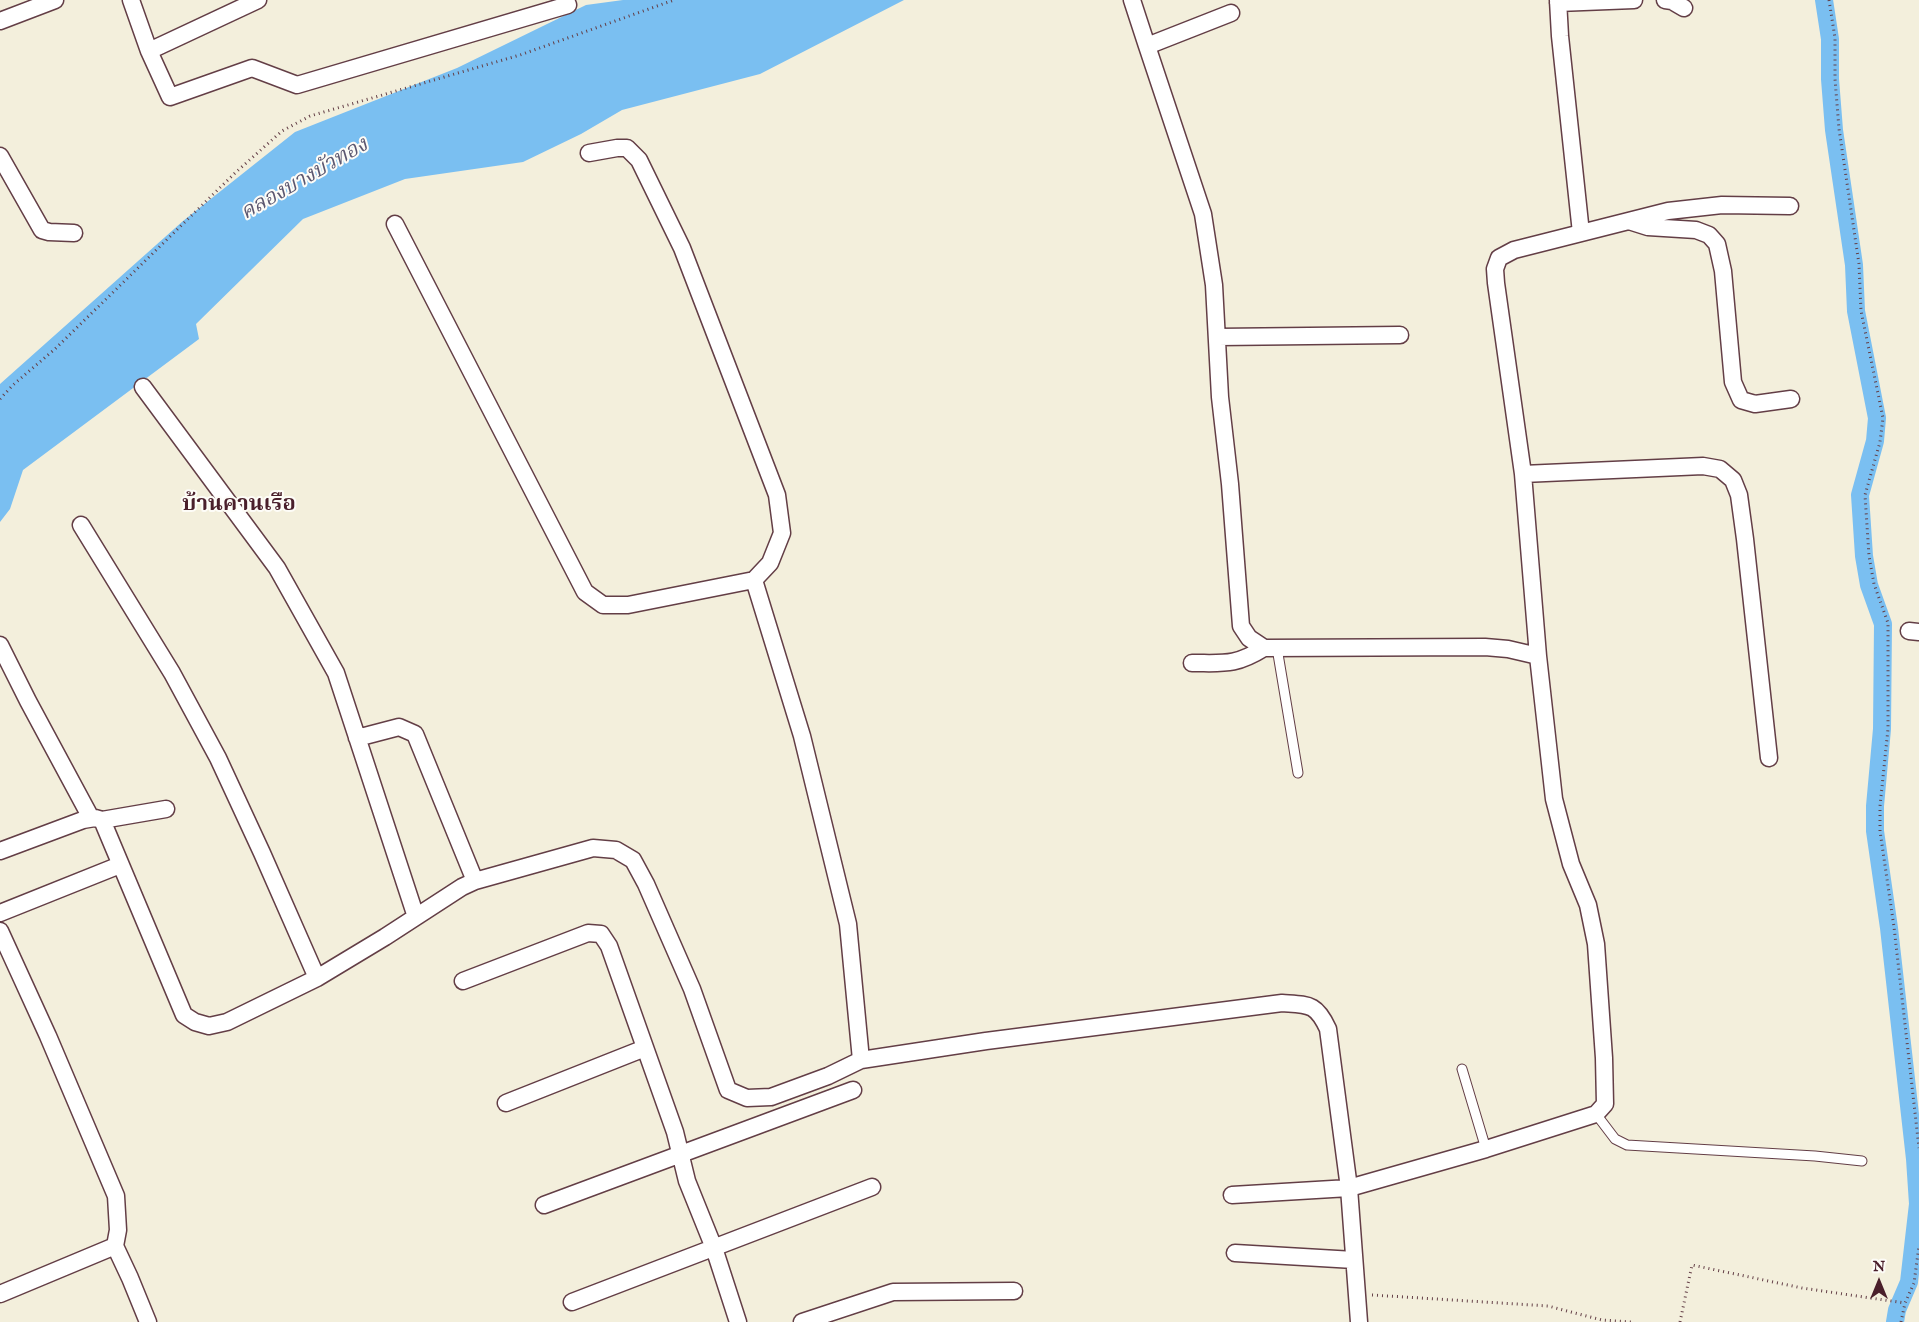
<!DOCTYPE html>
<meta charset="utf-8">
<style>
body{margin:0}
#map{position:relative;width:1919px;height:1322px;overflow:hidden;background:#f3efdc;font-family:"IM FELL English",serif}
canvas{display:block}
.north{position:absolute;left:1854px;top:1257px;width:50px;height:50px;-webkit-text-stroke:4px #fdfcf7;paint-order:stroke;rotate:0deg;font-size:14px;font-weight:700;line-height:20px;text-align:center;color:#4a1f2b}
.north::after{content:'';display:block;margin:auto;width:18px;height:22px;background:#4a1f2b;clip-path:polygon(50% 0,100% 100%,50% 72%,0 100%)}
</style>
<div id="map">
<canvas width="1919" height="1322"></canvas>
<div class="north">N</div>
</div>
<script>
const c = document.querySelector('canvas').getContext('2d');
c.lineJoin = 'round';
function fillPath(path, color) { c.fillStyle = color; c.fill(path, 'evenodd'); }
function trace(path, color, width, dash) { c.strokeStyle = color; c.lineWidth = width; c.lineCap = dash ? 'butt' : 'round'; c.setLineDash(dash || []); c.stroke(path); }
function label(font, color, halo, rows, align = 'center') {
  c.font = font + ' "IM FELL English","Noto Serif Thai",serif'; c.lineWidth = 4; c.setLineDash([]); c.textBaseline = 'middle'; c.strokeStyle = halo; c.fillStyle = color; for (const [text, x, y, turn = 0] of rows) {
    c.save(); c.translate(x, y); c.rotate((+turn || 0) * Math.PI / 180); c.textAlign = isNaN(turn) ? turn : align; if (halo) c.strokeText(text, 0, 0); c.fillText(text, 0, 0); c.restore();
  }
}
fillPath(new Path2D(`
 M623,0H904L760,74L622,110L581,134L523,162L405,179L303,219L196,324L199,339L23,470L10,509L0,522V384L183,221L295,132L457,68L586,5Z`), '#7abff1');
trace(new Path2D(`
 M1824,0L1830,39V79L1834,130L1854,265L1856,311L1877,418L1875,441L1860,495L1864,556L1869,585L1883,624L1882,729L1875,806V831L1889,928L1915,1159L1918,1204L1909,1282L1897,1310L1895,1322`), '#7abff1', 18);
const service = new Path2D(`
 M1277,648L1298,773
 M1462,1069L1486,1149
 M1596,1114L1615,1139L1627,1145L1815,1156L1862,1161`);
const minor = new Path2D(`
 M131,0L149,51L170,97L252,68L297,85L568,5L566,0
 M1132,0L1147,46
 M1558,0L1560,36L1581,233
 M1665,0L1672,1L1684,8
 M1558,3L1634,0
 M1231,13L1147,46L1203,214L1214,285L1220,397L1230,484L1241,626L1249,638L1264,648L1485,647L1508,649L1538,656
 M0,21L55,0
 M149,51L258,0
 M0,156L42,230L49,232L74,233
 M1629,221L1648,227L1696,230L1709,235L1717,244L1723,271L1733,382L1741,400L1755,404L1791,399
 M395,224L585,592L603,605H628L754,580L770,563L782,533L777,495L682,248L639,160L627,148H617L589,153
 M1218,337L1400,335
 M143,387L277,568L336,673L416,917
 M1523,474L1703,466L1720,469L1733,480L1739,495L1745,539L1769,758
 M81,525L172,673L218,758L262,853L317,978
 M754,580L802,736L848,924L861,1060
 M1909,631L1919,632
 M0,645L28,701L91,818
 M1192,663C1224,663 1235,666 1264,648
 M357,738L399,727L415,734L475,881
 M102,820L166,809
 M0,851L83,820L95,818L102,820L184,1015L195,1022L209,1026L227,1022L317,978L385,937L462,887L475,881L593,848L616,850L633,860L646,884L692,989L728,1090L747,1098L771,1097L828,1076L861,1060L986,1041L1282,1003C1309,1005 1316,1003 1328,1029L1349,1188L1359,1322
 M0,913L120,865
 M0,931L48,1036L116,1196L118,1230L115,1246L130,1278L148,1322
 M463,981L588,933L601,934L609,946L675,1132L687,1181L714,1248L738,1322
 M506,1103L645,1048
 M1232,1195L1349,1188L1486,1149L1596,1114L1605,1104L1604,1058L1596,944L1588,905L1571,864L1554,799L1538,656L1523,474L1496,283L1495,269L1499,258L1514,250L1668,211L1722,205L1790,206
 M544,1205L853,1090
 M1235,1253L1354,1260
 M0,1294L115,1246
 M572,1302L872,1187
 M802,1322L893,1292L1014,1291`);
trace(service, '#633e46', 11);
trace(minor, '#633e46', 19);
trace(new Path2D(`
 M1829,0L1835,38V79L1839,129L1859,264L1861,311L1883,418L1880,442L1865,495L1869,556L1874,584L1888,623V729L1880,806V831L1894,927L1919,1148
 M0,399L13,385L55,349L235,173L282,131L310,116L520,55L674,0
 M1372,1295L1548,1306L1602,1320L1631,1322
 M1680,1322L1692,1265L1802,1288L1905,1303
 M1901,1322L1905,1303L1914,1283L1919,1246`), '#633e46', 3, [1, 4]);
trace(service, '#fff', 9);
trace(minor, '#fff', 16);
label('italic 21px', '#5b5770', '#fdfcf7', [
 ["คลองบางบัวทอง",305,180,-30]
]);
label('bold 22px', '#4a1f2b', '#fdfcf7', [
 ["บ้านคานเรือ",239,505]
]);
</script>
